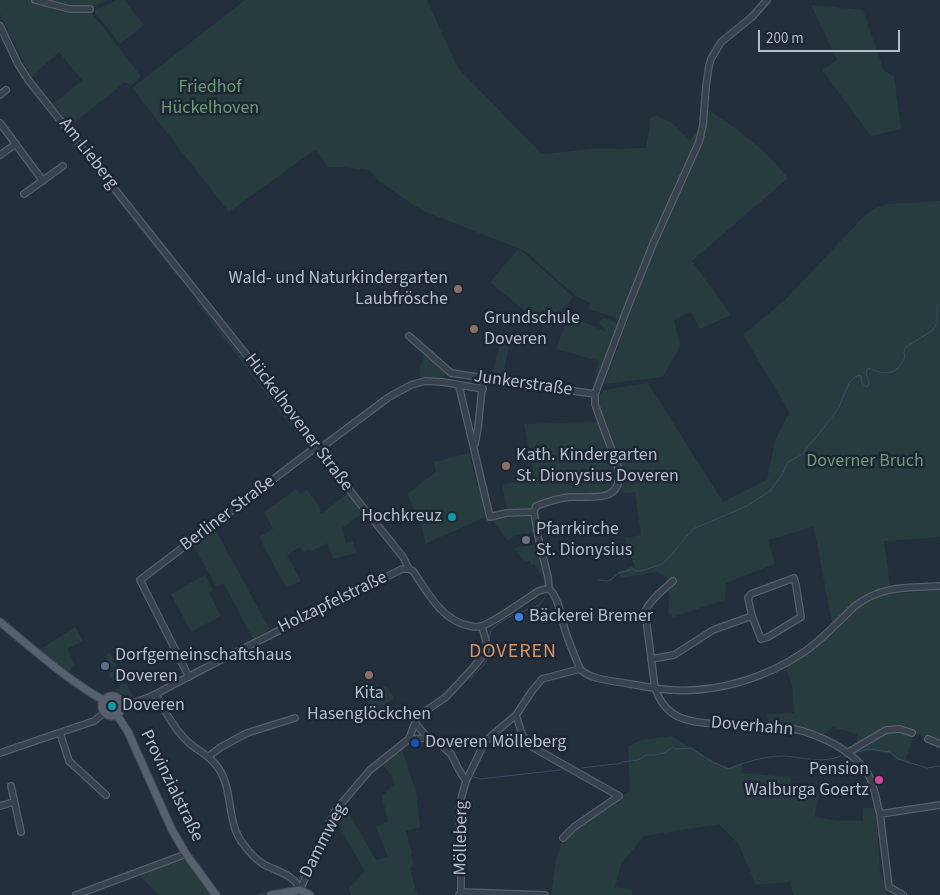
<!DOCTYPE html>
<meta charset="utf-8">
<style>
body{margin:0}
#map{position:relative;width:940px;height:895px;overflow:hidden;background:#242f3e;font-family:"Source Sans 3",sans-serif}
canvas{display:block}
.scale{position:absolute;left:758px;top:30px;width:142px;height:22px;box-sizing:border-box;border:2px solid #b4bcc9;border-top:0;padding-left:6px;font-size:15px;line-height:18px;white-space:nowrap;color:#b4bcc9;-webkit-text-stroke:4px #1d2633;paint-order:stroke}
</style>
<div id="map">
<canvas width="940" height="895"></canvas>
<div class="scale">200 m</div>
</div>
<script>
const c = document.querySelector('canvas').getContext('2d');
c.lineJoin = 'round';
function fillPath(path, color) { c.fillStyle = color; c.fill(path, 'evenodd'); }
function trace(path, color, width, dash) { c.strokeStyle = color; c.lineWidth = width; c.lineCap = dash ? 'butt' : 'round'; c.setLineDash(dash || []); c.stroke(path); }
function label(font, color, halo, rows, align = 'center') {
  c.font = font + ' "Source Sans 3",sans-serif'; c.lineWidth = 5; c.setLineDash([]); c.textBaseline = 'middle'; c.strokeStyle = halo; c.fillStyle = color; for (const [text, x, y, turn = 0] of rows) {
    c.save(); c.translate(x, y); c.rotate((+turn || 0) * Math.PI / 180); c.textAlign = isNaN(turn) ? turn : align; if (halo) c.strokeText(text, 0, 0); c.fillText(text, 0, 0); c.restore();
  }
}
fillPath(new Path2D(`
 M0,0H29L70,10L91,12L140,75V78L130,86L127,83H124L70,126L53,104L82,80L59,52L31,77L0,14Z
 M43,0H107C81,13 69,7 43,0Z
 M116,0H124L144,25L120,44L94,11Z
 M245,0H427L458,68L540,152L546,154L590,149L646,148L649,130L650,118L657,116L672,123L690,141L697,131L698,132L704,68L710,54L718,41L724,35L760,6L711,53C704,68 705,81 703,97C702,109 701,121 699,134L593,392L592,389L599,361L556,349L566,322L576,319L607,332L599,322L602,319L606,318L618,324L620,320L614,317L588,309L590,303L576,296L525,251L426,212L409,202L379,181L369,170L341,167H328L316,149L229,212L132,88Z
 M811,5L863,10L884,71L894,76L901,129L871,136L822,70L837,60Z
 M707,109L742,133L767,154L788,178L692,261L731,315L700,329L691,312L674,320L680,346L663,377L604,384C622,337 638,290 656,244C674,200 705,157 707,109Z
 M95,166L113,192L182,278L180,279L112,194L93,167Z
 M940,201V537L884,541L890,586L871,591L858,599L832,624L818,548L813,527L768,540L775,564L726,583L725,600L673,617L668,614L670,594L664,589L671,581L666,583L667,577L657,572L620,578L618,571L625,570L631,566L635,568L625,538L641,535L635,492L623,493L621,486L622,480L621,467L603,420L597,399L598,396L604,390L648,383L723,502L767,480L775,441L786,418L788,416L790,413L743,335L784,301L865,215L873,209L887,204Z
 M518,249L522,251L573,297L547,329L490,282Z
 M198,301L301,432L297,434L197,303Z
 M510,338L503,378L491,376L500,345L504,339Z
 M424,351L445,371L444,377L441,379L423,381L419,374L421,363L422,362Z
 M599,422L618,472C617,482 615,487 606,493L535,504L531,511H508L502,485L534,477L524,424Z
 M469,453L477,486H480L487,516L425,544L423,529L407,494L436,472L434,462Z
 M296,489L300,494L306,489L319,506L321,514L348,493L363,513L342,528L346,543L353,541L356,553L333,559L328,543L311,551L310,549L304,552L300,547L287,555L301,581L286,588L259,537L273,529L264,512Z
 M528,515L533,521L536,532L515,535L508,541L491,518L509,516Z
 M214,527L270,630L253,639L224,584L217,587L192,544Z
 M537,544L544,576L542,573L541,574L534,564L531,565L530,561L525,562L514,548Z
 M205,575L213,590L209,593L221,616L191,632L171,594Z
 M940,590V743L915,733L906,758L913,765L895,759L890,753L867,751L862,752L857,745V734L832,727L824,735L791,726L769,723L767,714L794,713L792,686L786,669L807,653L861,605L879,595Z
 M75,627L83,641L67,649L75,665L70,671L66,672L39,650Z
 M110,652L134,698L130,699L116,690V689H120L117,680L110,678L109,673L114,671L107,658L106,655Z
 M386,686L394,698L376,712L362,695Z
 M671,736L713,761L729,768L743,762L741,773L790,777L792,789L821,790L817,799L815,817L842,821H863V808H876L880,870L888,895H793L790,882L756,885L739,845L719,824L644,836L621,864L615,887L632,890V895H551L556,859L563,838L610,802L630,791L628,746L641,740Z
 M402,749L416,793L420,827L406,831L412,853L411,854L414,867L410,868L417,895H351L349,889L365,871L334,818L338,812L344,804L376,860L388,857L376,827L388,822L382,796L394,784L393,778L383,765Z
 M185,859L212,895H159L139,875Z`), '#263c3f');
trace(new Path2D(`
 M597,580L609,581L619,573L633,569L636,571H641L659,565L666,561L693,529L747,506L770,491L782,475L788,462L803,454L807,447L818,435L838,409L849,383L855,377L859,375L861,376L862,383L867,387L869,384C869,378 864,375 868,368C877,372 889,376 897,369C900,366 902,361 905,358L904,352L906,347L933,330C940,320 936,317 937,307L940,304
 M489,639L491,630L498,624L511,616L539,605L544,599
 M471,678C479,669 491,661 489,648
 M857,752L869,749L890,752L898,759L927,768L940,766
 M582,768L614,764H619L622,762L638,760L646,755H654L664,753L673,747L676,749L691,748L712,762L729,769C746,762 764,756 783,756C802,757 822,764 841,756
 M474,777L480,779L560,770
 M299,880L312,848
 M281,890L292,887
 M258,895L270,892`), '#394c67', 1);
const minor = new Path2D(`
 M35,0L70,9H90
 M0,26L18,64L29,81L252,362L358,501L403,557L409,569L413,571C428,593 442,621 470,626C474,627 478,627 482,626C495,621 513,608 525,600C533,595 540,588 549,589
 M0,95L6,90
 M0,123L43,181
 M0,155L16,144
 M24,194L63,166
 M409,336L451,373
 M451,373L545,387L595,394
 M459,386L490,517L506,513L534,512
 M475,444L478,428L483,378
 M318,450L389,397L411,385L425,381L443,382L483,389
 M538,536L534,512L536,506C547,502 558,498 570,497C592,496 622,504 619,470L597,410L595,404V394L627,309L653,244L699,142L703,125L706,86L709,66L711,59L721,42L752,17L767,0
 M539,540L548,577L549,589
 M794,578L796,585L801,617L768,637L761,639L752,616L748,598L751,594Z
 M673,581C663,590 651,599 645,611L655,688C658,697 664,707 672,713C693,729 750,723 776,726C808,729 850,746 868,774C875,786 876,801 880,814L940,805
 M549,589C558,595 562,619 565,630C569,643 575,656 580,669C590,680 615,681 630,684C643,686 657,689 671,690C717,693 766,678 804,652C823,639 839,621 855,606C882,585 908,588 940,586
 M651,659L674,655L713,630L752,616
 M189,677L140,580L316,447
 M156,694C165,711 174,729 188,742C199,752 210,755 219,769C234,792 226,824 244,845C249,852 256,859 263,864C275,871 295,874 300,890
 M122,704C135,704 144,699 156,694C237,650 320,611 402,569H409
 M516,715L521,731L527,744L619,796L574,827L563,838
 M415,723L428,738
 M60,733L69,761L106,795
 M409,739L416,720L421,714L446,697L472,669L485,653L487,645L482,626
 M928,739L940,744
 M0,753L94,721L104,713
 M847,753L886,730L900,729L912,733
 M209,756L221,747L247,733L295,718
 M11,786L21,832
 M0,806L14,802
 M880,814L889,887L903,895
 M300,890L335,811L370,770L409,739L428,738L440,744L451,754L459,770L466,781
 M461,892L545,895
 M76,895L186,854
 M459,895L461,892V870L459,806L466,781L485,742L491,736L516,715L532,691L542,679L580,669`);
const major = new Path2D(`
 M0,622C33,649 66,679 103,700
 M102 706a10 10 0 1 1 20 0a10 10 0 1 1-20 0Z
 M117,715L128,732L172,830L186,854L216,895
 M271,895L300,890L310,895`);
trace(minor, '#565f6c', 8);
trace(major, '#414a57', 9);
trace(minor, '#38414e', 5.5);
trace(major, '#56606e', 7);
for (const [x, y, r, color] of [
 [458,289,5,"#8d6e63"],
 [474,329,5,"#8d6e63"],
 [506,466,5,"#8d6e63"],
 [452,517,5,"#0f9aa8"],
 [526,540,5,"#6b7280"],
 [519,617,5,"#3f7fe0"],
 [105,666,5,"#5c6f8a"],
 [369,675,5,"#8d6e63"],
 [112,706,5,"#0f9aa8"],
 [415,743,5,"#1a4fb4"],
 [879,780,5,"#d1479c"]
]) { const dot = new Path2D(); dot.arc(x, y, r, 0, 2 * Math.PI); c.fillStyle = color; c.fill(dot); trace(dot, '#1d2633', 2); }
label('18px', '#6b9a76', '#1d2633', [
 ["Friedhof",210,88],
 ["Hückelhoven",210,109],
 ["Doverner Bruch",865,462]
]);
label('18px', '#b4bcc9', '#1d2633', [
 ["Am Lieberg",88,154,52],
 ["Junkerstraße",523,384,8],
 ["Hückelhovener Straße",298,423,53],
 ["Berliner Straße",228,514,-37],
 ["Holzapfelstraße",333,603,-26],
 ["Doverhahn",752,727,5],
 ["Provinzialstraße",171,786,64],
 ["Mölleberg",462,838,-89],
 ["Dammweg",324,841,-63]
]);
label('18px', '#b4bcc9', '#1d2633', [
 ["Wald- und Naturkindergarten",448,279,"right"],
 ["Laubfrösche",448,300,"right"],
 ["Grundschule",484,319],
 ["Doveren",484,340],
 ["Kath. Kindergarten",516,456],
 ["St. Dionysius Doveren",516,477],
 ["Hochkreuz",442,517,"right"],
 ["Pfarrkirche",536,530],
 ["St. Dionysius",536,551],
 ["Bäckerei Bremer",529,617],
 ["Dorfgemeinschaftshaus",115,656],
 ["Doveren",115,677],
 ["Kita",369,694,"center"],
 ["Hasenglöckchen",369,715,"center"],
 ["Doveren",122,706],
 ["Doveren Mölleberg",425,743],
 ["Pension",869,770,"right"],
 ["Walburga Goertz",869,791,"right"]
], 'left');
c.letterSpacing = '1px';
label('20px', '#d59563', '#1d2633', [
 ["DOVEREN",513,653]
]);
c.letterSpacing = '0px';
</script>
